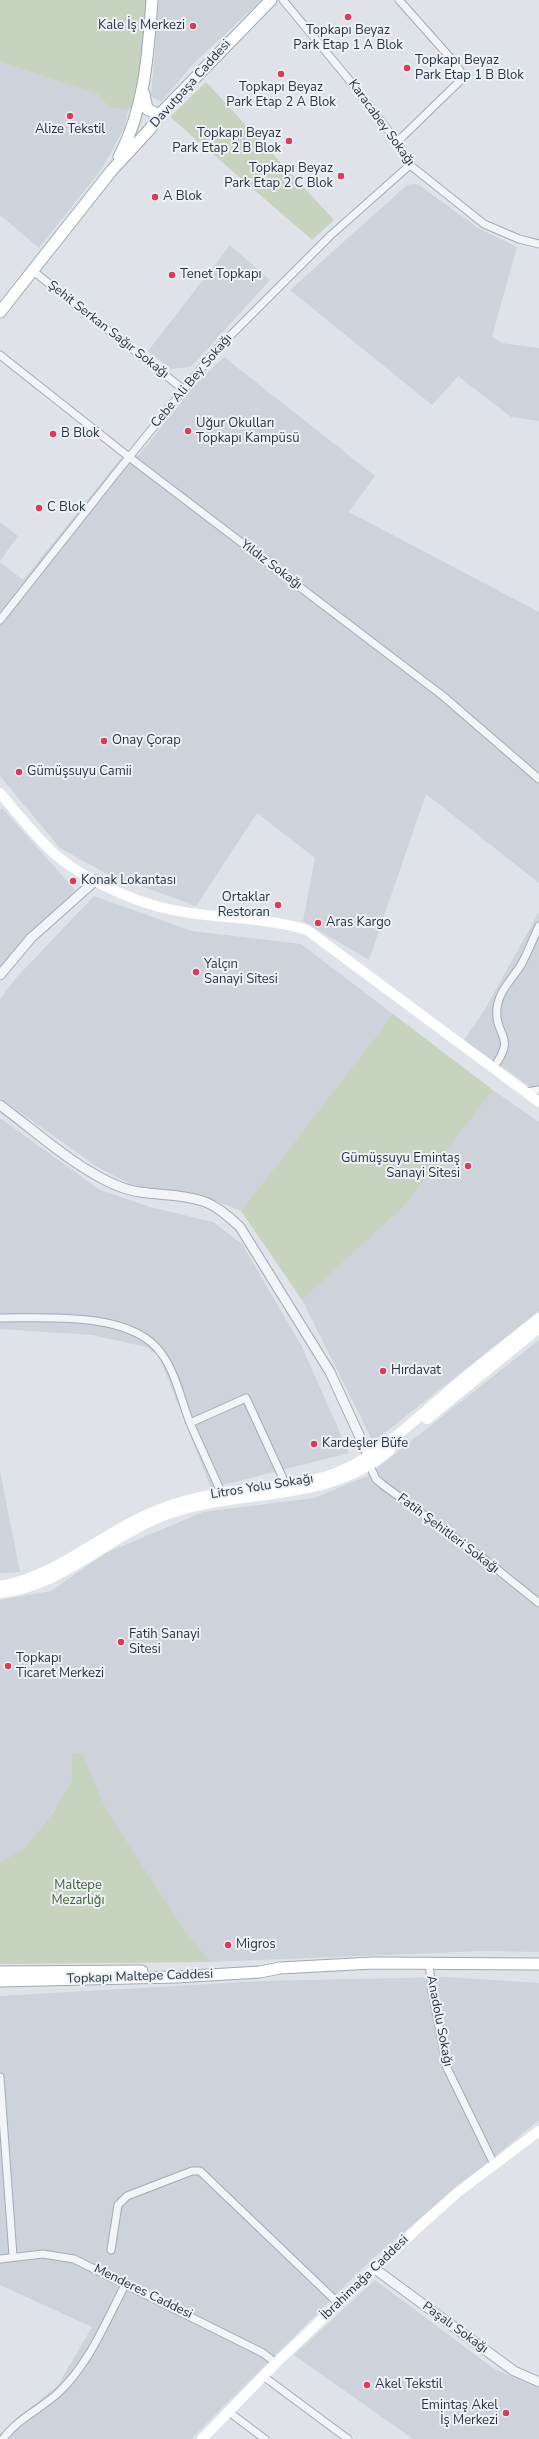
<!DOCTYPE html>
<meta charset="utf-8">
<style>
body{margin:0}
canvas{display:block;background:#dfe3e9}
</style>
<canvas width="539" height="2439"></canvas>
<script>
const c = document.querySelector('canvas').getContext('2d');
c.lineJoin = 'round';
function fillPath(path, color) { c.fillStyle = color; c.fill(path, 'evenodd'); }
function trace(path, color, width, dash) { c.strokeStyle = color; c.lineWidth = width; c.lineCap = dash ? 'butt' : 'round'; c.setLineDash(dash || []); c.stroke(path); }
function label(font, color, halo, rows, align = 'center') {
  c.font = font + ' "Nunito Sans",sans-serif'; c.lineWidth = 4; c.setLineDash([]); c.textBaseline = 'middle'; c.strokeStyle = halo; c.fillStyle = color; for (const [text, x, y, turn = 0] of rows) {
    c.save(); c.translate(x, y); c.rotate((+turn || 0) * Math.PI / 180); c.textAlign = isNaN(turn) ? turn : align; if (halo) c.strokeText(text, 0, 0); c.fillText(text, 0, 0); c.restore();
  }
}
fillPath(new Path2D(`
 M159,0H262L195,62L161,102L151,96Z
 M0,62L96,93L110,108L128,110L125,127L101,170L39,248L0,215Z
 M414,184L419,185L478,228L517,247L492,336L502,343L539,348V421L511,417L458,376L432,405L290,290L407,185Z
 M230,245L270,280L191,367L171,369L148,351Z
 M224,357L375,476L349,512L539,612V883L426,794L369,960L303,921L315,858L257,813L196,906L105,873L60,848L0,776V562L23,580L121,458L139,455L195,385Z
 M0,522L18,536L0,561Z
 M2,808L75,890L0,975V810Z
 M94,896L192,931L301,944L393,1014L241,1211L198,1194L136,1187L99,1168L0,1098V999L16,978Z
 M539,912V1093L464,1040L484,1011Z
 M493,1090L539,1122V1311L373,1442L302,1300L404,1206Z
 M0,1118L100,1190L150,1207L213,1222L242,1244L302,1347L349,1453L211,1488L159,1356L146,1347L92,1335L0,1329Z
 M539,1340V1952L483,1951L211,1962L186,1932L107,1811L83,1756L73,1752L72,1780L56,1808L24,1848L0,1863V1600L51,1591L106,1553L203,1512L314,1498L367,1476Z
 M0,1471L20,1572L0,1573Z
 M446,1977L539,1983V2120L372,2259L191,2439H0V2434L58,2385L92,2327L0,2285V1996L262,1981Z
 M375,2280L493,2368L539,2389V2439H413L294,2355Z`), '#cdd2db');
fillPath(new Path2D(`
 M0,0H147L136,104L128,110L110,108L96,93L0,62Z
 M206,82L334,220L312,240L170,117Z
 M393,1014L493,1090L404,1206L302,1300L241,1211Z
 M72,1752L83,1755L107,1811L186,1932L211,1962L0,1964V1863L24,1848L54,1811L72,1780Z`), '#c5d3bf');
const minor = new Path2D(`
 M283,0L346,76L397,142L410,165L484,224L519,239L539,244
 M397,142L464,77L455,63L399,0
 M33,271L183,389
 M0,355L129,457L443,696L539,779
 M0,620L117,472L217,349L331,235L410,165
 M493,1068C518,1035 494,1037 497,1008C499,991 512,979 521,965C528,952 533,939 539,926
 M525,1092L539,1090
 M0,1318C45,1318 132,1311 161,1353C176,1373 181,1400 190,1423C200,1446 211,1469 221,1492
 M190,1423L246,1398L286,1485
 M368,1462L376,1479L383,1485L488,1562L539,1603
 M429,1963L432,1991L447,2068L494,2164
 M0,2077L13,2256
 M111,2250L118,2205L127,2196L192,2171H200L339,2304
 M0,2259L43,2254L74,2259L263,2353L276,2363
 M263,2376L348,2439
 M229,2412L265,2439
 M3,2439C16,2420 40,2409 57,2394C89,2365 106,2321 126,2283`);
const tertiary = new Path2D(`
 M0,975L31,938L96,880
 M0,1105C35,1131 78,1170 118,1186C144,1197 173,1192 199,1200C215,1204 228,1216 240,1227L330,1372L365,1448L368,1458
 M375,2269L514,2371L539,2382`);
const primary = new Path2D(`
 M144,94L147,109L159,115
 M119,157C145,108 148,55 152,0
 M0,312L112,170L150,129L159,115L271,0
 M0,1972L142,1971
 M0,1981L175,1977L260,1972L280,1968L373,1963L539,1964`);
trace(minor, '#a4aab3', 9);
trace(tertiary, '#a4aab3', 11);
trace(primary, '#9da8b5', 13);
trace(minor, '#f2f4f7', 7);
trace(tertiary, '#f2f4f7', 9);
trace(new Path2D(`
 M0,793C18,814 36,838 57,856C91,884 147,908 190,913C230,919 269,918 307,930L539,1102
 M427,1419L539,1328
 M0,1586C59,1576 103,1531 158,1510C177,1502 199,1497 220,1493C258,1486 296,1487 333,1474C377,1458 407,1426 443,1396C474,1369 507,1344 539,1318
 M0,1593C59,1587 104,1541 158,1518C233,1486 325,1507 390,1450
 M202,2439L276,2363L422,2224L458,2192L539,2131`), '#fff', 10);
trace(primary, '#fff', 11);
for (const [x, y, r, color] of [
 [348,17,4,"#d53d5b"],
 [193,26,4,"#d53d5b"],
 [407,68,4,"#d53d5b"],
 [281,74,4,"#d53d5b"],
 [70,116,4,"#d53d5b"],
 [289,141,4,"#d53d5b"],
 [341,176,4,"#d53d5b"],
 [155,197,4,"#d53d5b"],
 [172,275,4,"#d53d5b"],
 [188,431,4,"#d53d5b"],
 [53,434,4,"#d53d5b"],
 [39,508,4,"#d53d5b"],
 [104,741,4,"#d53d5b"],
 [19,772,4,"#d53d5b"],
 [73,881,4,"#d53d5b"],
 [278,905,4,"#d53d5b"],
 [318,923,4,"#d53d5b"],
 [196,972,4,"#d53d5b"],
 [468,1166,4,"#d53d5b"],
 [383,1371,4,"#d53d5b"],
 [314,1444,4,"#d53d5b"],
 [121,1642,4,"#d53d5b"],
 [8,1666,4,"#d53d5b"],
 [228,1945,4,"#d53d5b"],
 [367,2385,4,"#d53d5b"],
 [506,2413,4,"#d53d5b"]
]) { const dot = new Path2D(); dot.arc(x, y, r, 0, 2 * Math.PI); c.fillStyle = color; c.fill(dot); trace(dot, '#eef2f6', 1.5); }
label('13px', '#273241', '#eef2f6', [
 ["Kale İş Merkezi",185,26,"right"],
 ["Topkapı Beyaz",348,31,"center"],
 ["Park Etap 1 A Blok",348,46,"center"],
 ["Topkapı Beyaz",415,61],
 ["Park Etap 1 B Blok",415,76],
 ["Topkapı Beyaz",281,88,"center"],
 ["Park Etap 2 A Blok",281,103,"center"],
 ["Alize Tekstil",70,130,"center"],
 ["Topkapı Beyaz",281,134,"right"],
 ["Park Etap 2 B Blok",281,149,"right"],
 ["Topkapı Beyaz",333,169,"right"],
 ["Park Etap 2 C Blok",333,184,"right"],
 ["A Blok",163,197],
 ["Tenet Topkapı",180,275],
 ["Uğur Okulları",196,424],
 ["Topkapı Kampüsü",196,439],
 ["B Blok",61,434],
 ["C Blok",47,508],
 ["Onay Çorap",112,741],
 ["Gümüşsuyu Camii",27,772],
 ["Konak Lokantası",81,881],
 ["Ortaklar",270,898,"right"],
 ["Restoran",270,913,"right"],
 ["Aras Kargo",326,923],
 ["Yalçın",204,965],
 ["Sanayi Sitesi",204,980],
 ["Gümüşsuyu Emintaş",460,1159,"right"],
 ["Sanayi Sitesi",460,1174,"right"],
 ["Hırdavat",391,1371],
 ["Kardeşler Büfe",322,1444],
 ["Fatih Sanayi",129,1635],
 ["Sitesi",129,1650],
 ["Topkapı",16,1659],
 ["Ticaret Merkezi",16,1674],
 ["Migros",236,1945],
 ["Akel Tekstil",375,2385],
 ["Emintaş Akel",498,2406,"right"],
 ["İş Merkezi",498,2421,"right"]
], 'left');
label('13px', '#273241', '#eef2f6', [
 ["Davutpaşa Caddesi",191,84,-48],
 ["Karacabey Sokağı",381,123,54],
 ["Şehit Serkan Sağır Sokağı",108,330,38],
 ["Cebe Ali Bey Sokağı",192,381,-50],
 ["Yıldız Sokağı",271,565,37],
 ["Litros Yolu Sokağı",262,1487,-9],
 ["Fatih Şehitleri Sokağı",448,1534,37],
 ["Topkapı Maltepe Caddesi",140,1977,-2],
 ["Anadolu Sokağı",439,2021,79],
 ["İbrahimağa Caddesi",365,2278,-44],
 ["Menderes Caddesi",143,2292,26],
 ["Paşalı Sokağı",455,2328,36]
]);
label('13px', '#3d5d33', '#eef2f6', [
 ["Maltepe",78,1886],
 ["Mezarlığı",78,1901]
]);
</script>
